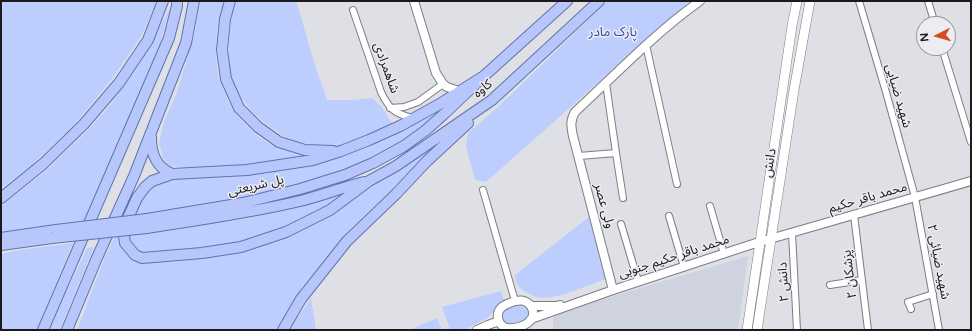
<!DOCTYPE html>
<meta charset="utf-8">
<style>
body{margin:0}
#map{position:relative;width:972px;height:331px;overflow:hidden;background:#dee0e5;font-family:"Varela Round",sans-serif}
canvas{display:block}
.frame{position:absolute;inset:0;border:2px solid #1b1b1d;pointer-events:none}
.north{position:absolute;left:916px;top:16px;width:40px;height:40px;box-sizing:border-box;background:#ebedf2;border:1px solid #98999d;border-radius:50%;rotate:264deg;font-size:11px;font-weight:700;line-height:16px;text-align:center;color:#1b1b1d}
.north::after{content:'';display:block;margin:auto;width:14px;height:18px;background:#d34b1f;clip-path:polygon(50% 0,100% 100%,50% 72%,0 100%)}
</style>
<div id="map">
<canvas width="972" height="331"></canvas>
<div class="frame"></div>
<div class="north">N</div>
</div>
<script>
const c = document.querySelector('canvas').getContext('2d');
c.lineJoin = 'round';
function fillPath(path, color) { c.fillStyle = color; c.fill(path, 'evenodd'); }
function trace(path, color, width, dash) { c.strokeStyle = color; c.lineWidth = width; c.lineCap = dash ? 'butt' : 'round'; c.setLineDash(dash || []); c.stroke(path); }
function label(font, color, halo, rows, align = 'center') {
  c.font = font + ' "Varela Round","Noto Sans Arabic",sans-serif'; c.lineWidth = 3; c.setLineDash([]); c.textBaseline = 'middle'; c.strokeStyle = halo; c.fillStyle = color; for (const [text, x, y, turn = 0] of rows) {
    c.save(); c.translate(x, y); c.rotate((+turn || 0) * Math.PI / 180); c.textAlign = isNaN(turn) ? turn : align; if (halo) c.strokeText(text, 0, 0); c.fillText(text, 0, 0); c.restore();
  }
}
fillPath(new Path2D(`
 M748,256L738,330H553V314Z`), '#cfd3df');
fillPath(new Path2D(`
 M1,1H157L141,37L112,79L74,125L31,166L1,188Z
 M200,1H224L217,29L216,57L218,74L229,103L238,117L259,137L270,144L283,149L299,154L312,155C265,162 218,171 170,166L163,158L159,143L164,122L176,95L184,69L195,30Z
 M235,1H296C303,22 308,43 315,65C318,77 324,88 327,100H354L372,98L381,106L393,125L358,141L341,146L312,145L288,139L266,124L250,110L236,89L229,70V44L232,11Z
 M608,1H690L486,182L475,180L466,146L468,133L497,108Z
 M171,6L157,53L86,220L1,233V206L23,189L48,169L91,127L111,104L134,72Z
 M448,106L411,135L378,154L345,171L258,196L135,217L138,206L144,195L153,186L176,177L320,163L346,155L379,141L409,127Z
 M455,131L351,228L302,287L276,330H77L105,257L115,236H120L135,259L247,249L295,233L313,224L353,197L421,156Z
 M358,187L327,208L285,228L235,243L211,249L146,254C135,250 129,246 128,234L244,219L301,206L321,200Z
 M589,217L606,279C587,285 556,301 537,297C532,296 528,293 523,290C518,287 515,282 515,275Z
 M73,243L37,330H1V254L19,250Z
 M94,247L60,330H48L87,248Z
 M501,291L504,301L487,318L464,330H450L442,307Z
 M311,298L316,330H289Z
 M523,304L528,308L530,312C525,325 520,324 508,326C501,321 501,317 504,310L516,305Z
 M437,318L442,330H410Z`), '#bdcdfe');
const minor = new Path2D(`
 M859,1L886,92L915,197L939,330
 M928,1L935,24
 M353,10L381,92C389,109 395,114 413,118
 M646,45L677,184
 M942,48L971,142
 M606,83L616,153L623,198
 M390,108L404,107L418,102L443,84
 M579,156L616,153
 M483,190L515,301
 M710,206L724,254
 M854,215L868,330
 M669,216L684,267
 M621,224L638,281
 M792,233L797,330
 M830,285L862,280
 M911,309L908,302L933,294`);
const tertiary = new Path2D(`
 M414,1L436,73L443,84L447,87L459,91
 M613,290L573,136C571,126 570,121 575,112C616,74 655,33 700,1
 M515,301C518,301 521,300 524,301C533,304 536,315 530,321C527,324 523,326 519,327C515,328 511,329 507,328C498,326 495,314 501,308C505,304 510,303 515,301Z
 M531,306H557L560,305
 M531,319L613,290L756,243L971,181
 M477,330L488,325L499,321`);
const secondary = new Path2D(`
 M747,330L792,26L797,1
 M757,330L794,90L810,1`);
const primary = new Path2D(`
 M230,1L225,19L222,50L226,79L239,108L258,127L279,142L305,150L333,151
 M484,76L438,105L400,126L369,140L341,151L313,160L247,170L172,174L152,181L145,187L137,198L123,229L125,243L135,255L142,258L202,253L241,247L286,232L330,210L369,181L396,166L492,100L599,1
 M151,137C151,154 156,167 172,174
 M1,198L43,164L84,124L119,83L148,40L163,1
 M147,219L243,203L300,189L345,175L373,163L404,146L426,130L444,114L484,76L567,1
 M147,228C199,220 250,213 300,201C322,196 343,187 364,182
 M1,238L56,230
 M1,245L52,238
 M43,330L169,38L177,6V1
 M67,330L96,260L134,176L186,43L194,1
 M283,330L301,299L347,241L396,194L427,161L468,123`);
trace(minor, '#7c7e82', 8);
trace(tertiary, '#7c7e82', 10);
trace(secondary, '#7c7e82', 10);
trace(primary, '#6172ad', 12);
trace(minor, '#fff', 6);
trace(tertiary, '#fff', 8);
trace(secondary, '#fff', 9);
trace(primary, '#b7c7fc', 10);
const primaryBridge = new Path2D(`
 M56,230L147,219
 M52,238L147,228`);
trace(primaryBridge, '#6172ad', 12, []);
trace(primaryBridge, '#b7c7fc', 10);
label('13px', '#3446a1', '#ebedf2', [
 ["پارک مادر",613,33]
]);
label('13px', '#1b1b1d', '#ebedf2', [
 ["شاهمرادی",386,68,70],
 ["کاوه",483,89,-38],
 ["شهید ضیایی",898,96,74],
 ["دانش",770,163,-81],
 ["پل شریعتی",256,186,-13],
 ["محمد باقر حکیم",868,198,-16],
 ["ولی عصر",604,206,75],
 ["محمد باقر حکیم جنوبی",674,257,-18],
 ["شهید ضیائی ۲",938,262,79],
 ["پزشکان ۲",850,274,-97],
 ["دانش ۲",784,282,-93]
]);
</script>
